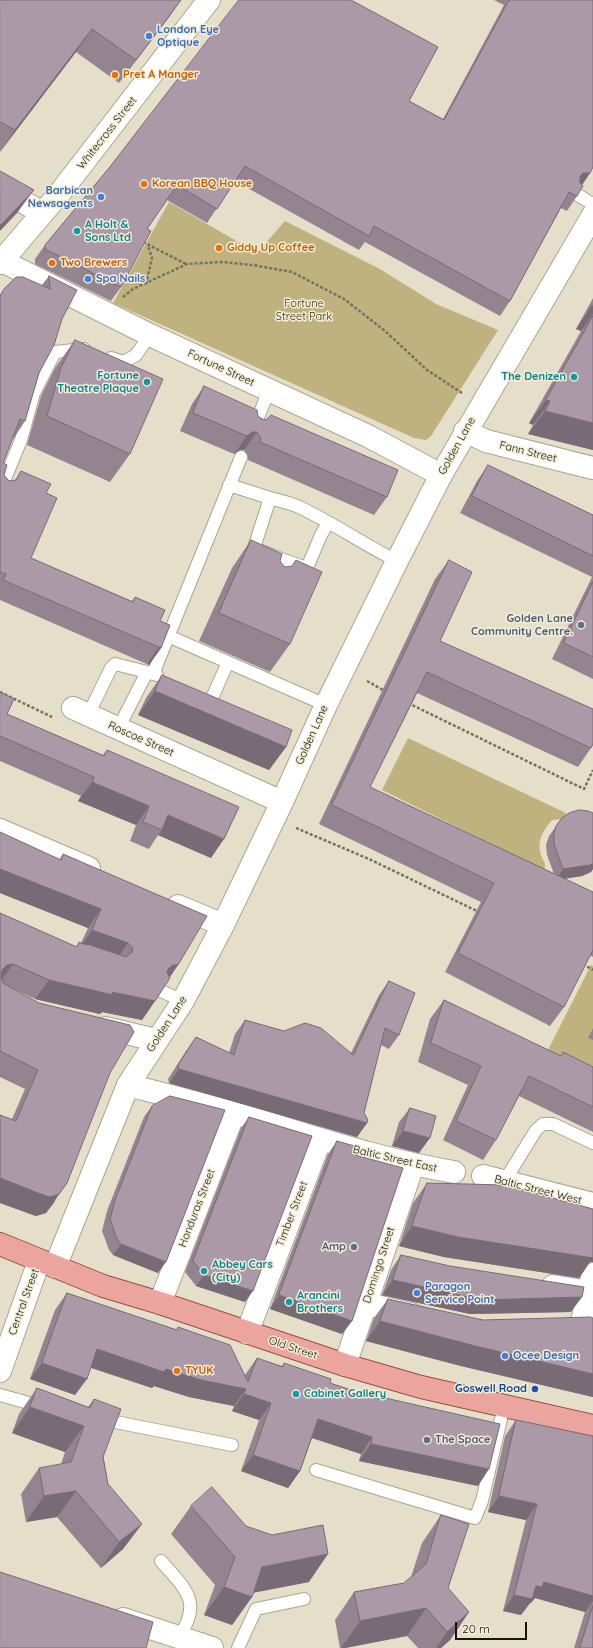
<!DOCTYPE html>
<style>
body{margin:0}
#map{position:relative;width:593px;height:1648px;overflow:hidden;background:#e5dfc9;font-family:Quicksand,sans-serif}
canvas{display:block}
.scale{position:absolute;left:455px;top:1622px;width:72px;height:18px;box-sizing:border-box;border:2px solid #17150d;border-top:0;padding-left:5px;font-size:12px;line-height:14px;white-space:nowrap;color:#17150d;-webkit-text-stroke:3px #f2edd6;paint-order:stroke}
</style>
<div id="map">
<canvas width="593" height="1648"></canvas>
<div class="scale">20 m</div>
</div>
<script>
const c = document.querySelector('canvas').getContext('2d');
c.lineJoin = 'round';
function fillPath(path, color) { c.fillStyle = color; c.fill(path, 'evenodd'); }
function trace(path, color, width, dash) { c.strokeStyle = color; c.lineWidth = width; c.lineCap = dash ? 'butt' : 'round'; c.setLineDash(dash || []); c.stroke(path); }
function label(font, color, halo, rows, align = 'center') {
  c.font = font + ' Quicksand,sans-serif'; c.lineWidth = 3; c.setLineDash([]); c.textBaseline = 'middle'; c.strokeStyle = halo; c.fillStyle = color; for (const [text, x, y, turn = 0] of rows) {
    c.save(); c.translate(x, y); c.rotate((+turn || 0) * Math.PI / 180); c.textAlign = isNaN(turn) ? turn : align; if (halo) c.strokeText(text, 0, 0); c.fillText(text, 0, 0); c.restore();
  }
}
fillPath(new Path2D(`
 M169,202L257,253L285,221L380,269L436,304L498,330L431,436L426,440L414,438L113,303Z
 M408,738L566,813L563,819L552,820C542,832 536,842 542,858C545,863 546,864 544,870L382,790Z
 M591,965L593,966V1078L545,1056Z`), '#bfb27e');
const lane = new Path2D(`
 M576,194L593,204
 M111,358L124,362L136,355L150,335
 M253,430L269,390
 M229,485L270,498
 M0,491L21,440L34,393L55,352L84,349
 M328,523L321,535L307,568L281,559L254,548L270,498C280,501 291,503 299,507C333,523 363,544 397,561
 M168,636L326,705
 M153,674L241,457
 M212,698L228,662
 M88,715L111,668L115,664L147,672
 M118,729L147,672L157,675
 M161,991L183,1001
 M504,1182L536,1130L543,1124H553L593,1143
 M0,1395L43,1407
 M100,1419L232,1445
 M316,1470L475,1518L482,1501L504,1406
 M161,1561C185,1589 203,1601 179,1637
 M238,1648L256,1609L304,1599`);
const street = new Path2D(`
 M0,188L42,213
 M2,261L150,335L368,436L441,475
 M0,263L59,194L209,0
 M465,431L486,441L593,468
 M73,708L282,802
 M0,830L89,868
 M178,906L223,925
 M105,1028L156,1040
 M128,1085C163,1094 199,1103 234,1113C307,1134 379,1160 454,1172
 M483,1176L593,1204
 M553,1286L589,1292
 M160,1303L234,1113
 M367,1304L411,1314
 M582,1326V1321L593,1274
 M247,1333L320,1140
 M345,1365L413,1165
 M123,1619L212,1648`);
const secondary = new Path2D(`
 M55,1267L128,1085L183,1001L223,925L282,802L326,705L397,561L441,475L593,215
 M0,1371L39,1261`);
const primary = new Path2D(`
 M0,1244L103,1286L160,1303L345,1365L421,1387L593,1426`);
trace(lane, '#aba691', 14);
trace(street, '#aba691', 24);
trace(secondary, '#aba691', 24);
trace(primary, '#9a4c41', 24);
trace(new Path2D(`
 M143,242L186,264
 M146,284L152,258L148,246
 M123,297L133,289L187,264L221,262L253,265L292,272L344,299L385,331L427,370L462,393
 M367,681L383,690
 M0,692L52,717
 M408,703L584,789L593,770
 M296,828L369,859L479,912
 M583,964L593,970`), '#747062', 2.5, [3, 2]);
trace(lane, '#fff', 12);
trace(street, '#fff', 22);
trace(secondary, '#fff', 22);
trace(primary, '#eca59e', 22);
fillPath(new Path2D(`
 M0,0H181L169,17L119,83L76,52L0,152Z
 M494,0H593L590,173L582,185L577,196L567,211L561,208L510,301L500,316L365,242L359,250L235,181L207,223L167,200L147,229L121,287L111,301L35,264V259L45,245L109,168L409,101L443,119L504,5Z
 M49,276L62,319L39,373L25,421L14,438H13L3,463L4,475L9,481L15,480L21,471L46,493L31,558L132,601L135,597L160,621L161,648L149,665L0,600V295L4,289L42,285Z
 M593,298V450L528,434L533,425L529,423L581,331L576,329Z
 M75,340L130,454L110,482L27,445L41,396L55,368Z
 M204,386L258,416L387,497L374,515L248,460V456L244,450H240L234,454L180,431L192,404Z
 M488,465L593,515V679L552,659L592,577L460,513L477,481Z
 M251,540L280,561L290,644L270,672L199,641L232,568Z
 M449,560L440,641L591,748L578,767L417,693L370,787L554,874L547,855L546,845L549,836L562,818L593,869L591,872L582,876L564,879L593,892V957L590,955L564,1007L550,1026L445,972L481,902L319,824L435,579Z
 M162,675L286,747L269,770L138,715L146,698Z
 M0,692L7,714L103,755L107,750L211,858L158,835L149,849L130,841L136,825L78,801L81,796L0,761Z
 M0,832L59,860L63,854L178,965L170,977L155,1001L142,1020L102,1012L100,1014L35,999L14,989L110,1073L54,1203L46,1213L36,1216L25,1212L0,1203V1115L12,1119L25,1089L0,1077V913L76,947L79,942L81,943L88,928L0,893Z
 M389,981L399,1035L389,1049L381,1045L364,1113L367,1123L357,1137L169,1083L168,1079L186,1051L196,1037L229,1053L235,1034L245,1020L351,1053L379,995Z
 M444,1000L560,1056L563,1052L593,1067V1132L519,1096L496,1140L483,1160L443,1140L468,1085L418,1062L430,1019Z
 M593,1028V1040L588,1038Z
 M152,1106L158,1273L113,1255L109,1250L102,1231L107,1211L144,1117Z
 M410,1108L419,1153L392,1146L399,1122Z
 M249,1117L245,1302L196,1286L185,1272L241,1128Z
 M337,1141L355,1155L352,1321L342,1334L270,1309L328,1154Z
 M427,1183L593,1209V1262H590L579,1278L444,1257L399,1246L413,1203Z
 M401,1255L571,1312L470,1314L382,1295L391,1270Z
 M67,1293L177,1330L178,1327L245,1375L257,1358L282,1366L284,1363L330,1383L380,1399L381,1397L478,1486L359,1461L361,1454L312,1438L300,1471L288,1488L241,1471L259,1420L232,1411L234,1406L189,1397L154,1386L152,1388L91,1368L75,1395L30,1379L55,1310Z
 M388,1299L483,1320L593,1318V1397L461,1366L366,1341L374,1318Z
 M37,1388L88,1407L94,1399L108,1484L142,1524L123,1549L101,1568L57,1517L26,1522L21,1494L39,1468L61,1464L65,1452L12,1433L19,1414Z
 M516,1420L593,1436V1648H574L585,1612L535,1598L531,1603H530L521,1615L503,1611L526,1520L488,1512L505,1436Z
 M191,1506L246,1526L309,1582L253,1593L252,1597L232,1625L204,1615L215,1585L171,1534Z
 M441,1515L448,1588L469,1612L450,1640L441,1648H418L407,1636L345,1648H340L335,1620L354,1592L404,1583L411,1577L422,1543Z`), '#948490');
fillPath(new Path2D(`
 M181,0L169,17L119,83L136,60Z
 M92,29L76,52L0,152L15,130Z
 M583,173H590L580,188V176Z
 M34,190L17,213L0,231V224Z
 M592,305L593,306V314L581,331L576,329Z
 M546,400L550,401L533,425L529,423Z
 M545,411L593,423V450L528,434Z
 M252,432H257L244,450H240L234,454L247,436Z
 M159,647L161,648L149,665L147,664Z
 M155,691L286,747L269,770L138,715Z
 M92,782L149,806L136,825L78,801Z
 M168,815L224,839L211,858L158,835L162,830Z
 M593,864V869L591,872L582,876L556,880L563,869Z
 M0,869L101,909L88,928L0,893Z
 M92,930L128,943L115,962L79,949Z
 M13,964L0,982L2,970L7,965Z
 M173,965H178L165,984L168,969Z
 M49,980L155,1001L142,1020L102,1012L100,1014L35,999Z
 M179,1069L367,1123L357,1137L169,1083Z
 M403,1131L430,1138L419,1153L392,1146Z
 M0,1178L67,1183L46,1213L36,1216L25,1212L0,1203Z
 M412,1226L593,1252V1262H590L579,1278L444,1257L399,1246Z
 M121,1244L166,1262L158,1273L113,1255Z
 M204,1275L253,1291L245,1302L196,1286Z
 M393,1280L582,1297L571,1312L470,1314L382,1295Z
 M279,1295L352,1321L342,1334L270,1309Z
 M380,1321L593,1374V1397L461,1366L366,1341Z
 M97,1349L166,1369L246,1389L234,1406L189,1397L154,1386L152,1388L86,1366Z
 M42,1363L87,1379L75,1395L30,1379Z
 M244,1394L271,1403L259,1420L232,1411Z
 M30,1407L84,1426L65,1452L12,1433Z
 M318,1419L372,1437L361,1454L306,1436Z
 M371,1444L489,1469L478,1486L359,1461Z
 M253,1455L300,1471L288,1488L241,1471Z
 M76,1491L57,1517L26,1522L44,1496Z
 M499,1496L537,1504L526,1520L488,1512Z
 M142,1524L123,1549L101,1568L119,1542Z
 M328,1554L309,1582L245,1594L252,1597L232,1625L204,1615L224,1587L262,1567Z
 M544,1582L593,1596V1601L585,1612L535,1598L531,1603H530L521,1615L503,1611L514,1595Z
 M426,1608L407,1636L345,1648H341L360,1621Z
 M469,1612L450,1640L441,1648H436L447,1632Z`), '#786b76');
const building = new Path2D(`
 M0,0H181L136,60L92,29L15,130L0,122Z
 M239,0H351L438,47L409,101L444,120L509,0H593V167L590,173H583L580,176V183L583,186L577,196L569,192L510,301L374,226L369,236L245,166L217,209L177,185L147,229L151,231L121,287L45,249V245L109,168Z
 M0,171L34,190L1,225L0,224Z
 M49,276L77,290L62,319L54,345L39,373L25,421L20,419L3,463L7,465L4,475L9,481L16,480L21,471L51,484L46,493L57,498L31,558L133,602L135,597L165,610L160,621L170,625L161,648L3,580L6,574L0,572V296L4,289L16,277H23L50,289Z
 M593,316V423L545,411L550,401L546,400Z
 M75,340L163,379L130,454L47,416L61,368Z
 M204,386L257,410L258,416L262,419L266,420L271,415L398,470L387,497L260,442L261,438L257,432H252L247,436L193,413Z
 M488,465L593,515V556L472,496Z
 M251,540L282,554L280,561L285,567L292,566L296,560L322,572L290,644L219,613Z
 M449,560L472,572L440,641L593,709V744L591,748L427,672L370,787L593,892V950L564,1007L458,953L494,883L332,805Z
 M593,582V657L564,643Z
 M162,675L292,730L286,747L155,691Z
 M0,692L14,699L7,714L104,756L107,750L239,807L224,839L168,815L162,830L143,822L149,806L92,782L94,777L0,736Z
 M579,810L588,811L593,813V864L590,865L563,869L554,844V835L556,826L562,818L569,813Z
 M0,832L61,860L63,854L207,916L178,965H173L168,969L167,973L170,978L155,1001L112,992L113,995L49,980L13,964L7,965L2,970L1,977L3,983L39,1003L130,1025L134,1032L110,1073L67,1183L59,1194L50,1197L38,1193L0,1178V1115L16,1121L38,1070L0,1051V913L77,947L79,942L86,945L87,944L126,957L132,952L133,948L128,943L92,930L101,909L0,869Z
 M389,981L415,993L399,1035L385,1028L364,1113L368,1120L367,1123L179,1069L178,1065L196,1037L234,1055L245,1020L284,1031L305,1023L321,1028L353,1055Z
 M444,1000L561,1056L563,1052L593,1067V1107L529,1076L496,1140L456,1121L481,1066L431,1043Z
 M170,1096L225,1110L166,1262L121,1244L117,1239L110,1219L115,1200L152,1106Z
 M410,1108L436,1116L430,1138L403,1131Z
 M249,1117L312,1136L253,1291L204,1275L193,1261Z
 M337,1141L358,1147L355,1155L403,1168L352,1321L279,1295Z
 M427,1183L505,1185L593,1209V1258L458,1237L412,1226Z
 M401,1255L450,1266L584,1287L582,1297L481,1300L393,1280Z
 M67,1293L177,1330L178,1327L230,1345L248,1382L257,1358L283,1367L284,1363L331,1379L330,1383L381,1400V1397L500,1424L489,1469L371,1444L372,1437L318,1419L300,1471L253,1455L271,1403L244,1394L246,1389L201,1380L166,1369L164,1372L97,1349L87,1379L42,1363Z
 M388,1299L483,1320L590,1317L593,1318V1374L475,1346L380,1321Z
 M37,1388L90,1408L94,1399L121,1409L103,1457L108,1484L142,1524L119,1542L76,1491L44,1496L39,1468L71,1462L84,1426L30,1407Z
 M516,1420L593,1436V1596L544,1582L542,1587L536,1586L532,1599L514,1595L537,1504L499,1496Z
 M212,1487L246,1526L272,1535L323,1525L328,1554L262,1567L252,1597L224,1587L235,1557L191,1506Z
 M441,1515L469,1524L448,1588L469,1612L447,1632L426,1608L360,1621L354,1592L404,1583L426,1564Z
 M0,1572L153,1622L146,1648H0Z
 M593,1606V1648H580Z`);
fillPath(building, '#ac99a8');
trace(building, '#786b76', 1);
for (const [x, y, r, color] of [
 [149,36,4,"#3f7fe0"],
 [115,75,4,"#e8710a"],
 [144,184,4,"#e8710a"],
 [101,197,4,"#3f7fe0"],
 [77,231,4,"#0f9aa8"],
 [219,248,4,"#e8710a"],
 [52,263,4,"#e8710a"],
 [88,279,4,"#3f7fe0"],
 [574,377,4,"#0f9aa8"],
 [147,382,4,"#0f9aa8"],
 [581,625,4,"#5c6f8a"],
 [354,1247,4,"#5c6f8a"],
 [204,1271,4,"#0f9aa8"],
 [417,1293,4,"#3f7fe0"],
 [289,1302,4,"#0f9aa8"],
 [505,1356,4,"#3f7fe0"],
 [177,1371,4,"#e8710a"],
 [535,1389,4,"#1a4fb4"],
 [296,1394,4,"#0f9aa8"],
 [427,1440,4,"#5c6f8a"]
]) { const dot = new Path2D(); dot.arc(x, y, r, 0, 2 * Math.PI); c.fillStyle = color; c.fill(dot); trace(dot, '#f2edd6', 1.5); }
label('bold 11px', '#366cbe', '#f2edd6', [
 ["London Eye",157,30],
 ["Optique",157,43],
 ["Barbican",93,191,"right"],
 ["Newsagents",93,204,"right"],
 ["Spa Nails",96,279],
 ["Paragon",425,1287],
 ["Service Point",425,1300],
 ["Ocee Design",513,1356]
], 'left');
label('bold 11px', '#c56008', '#f2edd6', [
 ["Pret A Manger",123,75],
 ["Korean BBQ House",152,184],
 ["Giddy Up Coffee",227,248],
 ["Two Brewers",60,263],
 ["TYUK",185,1371]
], 'left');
label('11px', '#17150d', '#f2edd6', [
 ["Whitecross Street",107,133,-52],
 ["Fortune Street",221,368,25],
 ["Golden Lane",457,446,-61],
 ["Fann Street",528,452,14],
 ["Golden Lane",312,735,-66],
 ["Roscoe Street",141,739,24],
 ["Golden Lane",167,1024,-57],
 ["Baltic Street East",395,1159,13],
 ["Baltic Street West",538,1190,14],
 ["Honduras Street",197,1208,-69],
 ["Timber Street",292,1214,-69],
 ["Domingo Street",379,1265,-72],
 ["Central Street",24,1302,-70],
 ["Old Street",293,1348,18]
]);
label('bold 11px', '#0d838f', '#f2edd6', [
 ["A Holt &",85,225],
 ["Sons Ltd",85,238],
 ["Fortune",139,376,"right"],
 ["Theatre Plaque",139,389,"right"],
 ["The Denizen",566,377,"right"],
 ["Abbey Cars",212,1265],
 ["(City)",212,1278],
 ["Arancini",297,1296],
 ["Brothers",297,1309],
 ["Cabinet Gallery",304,1394]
], 'left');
label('11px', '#373013', '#f2edd6', [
 ["Fortune",304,304],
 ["Street Park",304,317]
]);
label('bold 11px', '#4e5e75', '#f2edd6', [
 ["Golden Lane",573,619],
 ["Community Centre.",573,632],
 ["Amp",346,1247],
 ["The Space",435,1440,"left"]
], 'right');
label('bold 11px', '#164399', '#f2edd6', [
 ["Goswell Road",527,1389]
], 'right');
</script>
